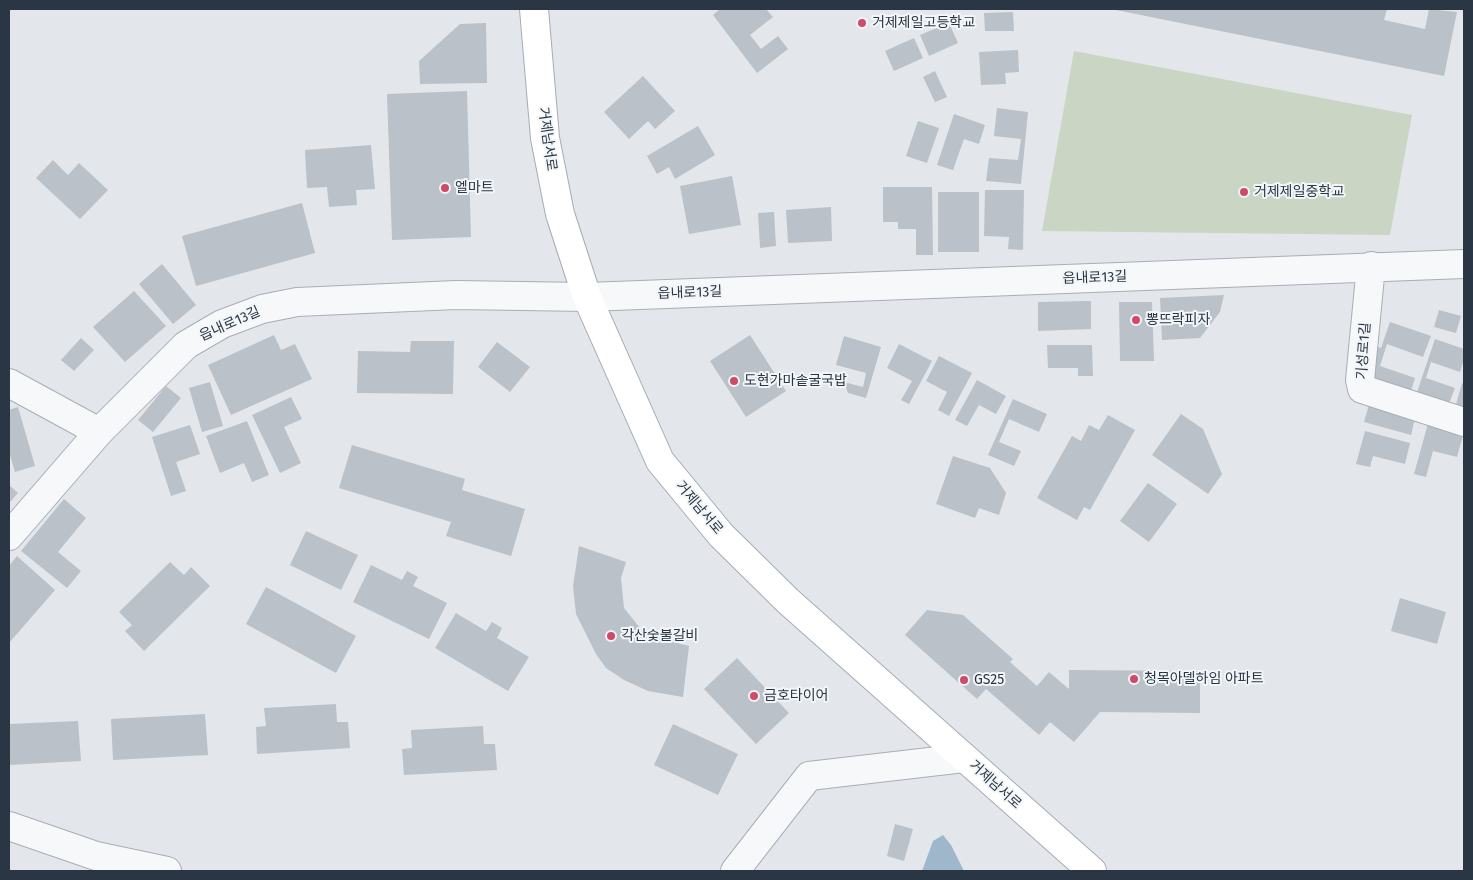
<!DOCTYPE html>
<meta charset="utf-8">
<style>
body{margin:0}
#map{position:relative;width:1473px;height:880px;overflow:hidden;background:#e3e7eb;font-family:"Fira Sans",sans-serif}
canvas{display:block}
.frame{position:absolute;inset:0;border:10px solid #2b3644;pointer-events:none}
</style>
<div id="map">
<canvas width="1473" height="880"></canvas>
<div class="frame"></div>
</div>
<script>
const c = document.querySelector('canvas').getContext('2d');
c.lineJoin = 'round';
function fillPath(path, color) { c.fillStyle = color; c.fill(path, 'evenodd'); }
function trace(path, color, width, dash) { c.strokeStyle = color; c.lineWidth = width; c.lineCap = dash ? 'butt' : 'round'; c.setLineDash(dash || []); c.stroke(path); }
function label(font, color, halo, rows, align = 'center') {
  c.font = font + ' "Fira Sans","Noto Sans KR",sans-serif'; c.lineWidth = 4; c.setLineDash([]); c.textBaseline = 'middle'; c.strokeStyle = halo; c.fillStyle = color; for (const [text, x, y, turn = 0] of rows) {
    c.save(); c.translate(x, y); c.rotate((+turn || 0) * Math.PI / 180); c.textAlign = isNaN(turn) ? turn : align; if (halo) c.strokeText(text, 0, 0); c.fillText(text, 0, 0); c.restore();
  }
}
fillPath(new Path2D(`
 M1074,51L1412,115L1390,235L1042,231Z`), '#cad5c4');
fillPath(new Path2D(`
 M943,835L951,845L964,871H922L933,841Z`), '#9fb7cb');
fillPath(new Path2D(`
 M720,9H766L773,17L750,35L761,49L778,36L788,49L757,73L713,15Z
 M1111,9H1387L1384,20L1425,29L1429,9L1457,12L1444,76Z
 M1013,12L1014,31H985L984,13Z
 M486,23L487,83L420,84L419,61L460,24Z
 M949,23L958,43L929,56L920,35Z
 M914,38L923,58L894,71L885,51Z
 M1018,50L1019,72L1005,73L1006,84L981,85L979,52Z
 M935,71L947,97L935,102L923,77Z
 M643,76L675,111L655,129L648,121L629,139L604,112Z
 M467,91L471,237L392,240L387,94Z
 M997,108L1028,112L1021,184L986,181L989,158L1018,160L1021,139L994,136Z
 M954,114L985,125L979,144L964,139L953,170L937,165Z
 M918,121L939,128L927,163L906,156Z
 M698,126L715,155L675,179L669,167L657,174L647,156Z
 M371,145L375,189L356,190L357,205L329,207L327,187L307,188L305,150Z
 M53,160L68,175L79,163L108,190L80,219L36,178Z
 M732,176L741,225L689,234L680,186Z
 M883,187H932L933,255H916V229H898V222H883Z
 M985,190H1024L1023,250L1008,249L1009,237L984,236Z
 M938,192H979V252H938Z
 M302,203L315,253L196,286L182,236Z
 M831,207L832,241L788,243L786,210Z
 M774,212L776,246L760,248L758,213Z
 M162,264L196,305L173,324L139,284Z
 M134,291L166,326L125,362L93,327Z
 M1224,295L1220,312L1200,338L1162,340L1160,298Z
 M1091,301V329L1038,331V302Z
 M1119,302H1152L1154,361H1120Z
 M1439,310L1461,316L1456,333L1434,327Z
 M1390,322L1431,336L1423,357L1387,344L1380,366L1415,378L1410,394L1364,378L1375,346L1381,348Z
 M274,335L281,350L295,344L312,379L231,415L208,365Z
 M750,335L786,391L746,417L710,361Z
 M844,336L881,347L866,398L848,393L844,382L863,387L866,373L836,365Z
 M81,338L94,350L74,371L61,360Z
 M1435,339L1464,349V359L1460,372L1431,362L1426,378L1455,388L1448,406L1416,395Z
 M411,341H454L453,394L357,393L358,351L410,352Z
 M497,342L530,367L510,392L478,367Z
 M899,344L932,361L909,404L901,400L912,381L887,368Z
 M1047,345H1092L1093,376H1078V368H1048Z
 M939,356L972,373L949,416L938,410L947,392L926,381Z
 M977,380L1006,396L996,414L979,405L967,426L955,420Z
 M210,382L223,426L202,432L189,388Z
 M1462,383L1464,384V411L1455,408Z
 M166,386L181,398L153,432L138,420Z
 M291,397L302,419L284,427L301,463L280,473L252,415Z
 M1013,399L1047,414L1039,432L1009,419L999,442L1021,451L1014,466L988,455Z
 M1370,401L1416,414L1411,435L1364,422Z
 M18,407L35,466L15,472L9,452V410Z
 M1181,414L1203,429L1222,474L1208,494L1152,455Z
 M1108,415L1135,430L1090,510L1084,507L1077,520L1037,498L1072,436L1081,441L1089,425L1099,430Z
 M1429,420L1464,432L1457,457L1433,451L1426,477L1414,474Z
 M247,421L269,475L252,482L244,463L220,473L206,436Z
 M190,425L200,454L176,462L186,491L171,496L152,437Z
 M1365,431L1410,443L1405,464L1373,456L1370,467L1356,464Z
 M352,445L465,479L462,490L525,509L511,556L446,536L451,522L339,488Z
 M953,456L990,468L1006,493L999,515L979,508L975,518L936,504Z
 M1148,483L1177,504L1149,542L1120,521Z
 M9,485L18,493L9,503Z
 M64,499L86,518L58,552L81,571L67,588L21,551Z
 M306,531L358,555L341,590L290,565Z
 M579,546L626,562L621,578L624,608L640,628L650,636L689,646L683,697L648,691L624,680L606,668L596,654L576,614L573,586Z
 M17,556L55,590L9,643V566Z
 M170,562L184,575L191,567L210,586L144,651L125,631L132,625L119,612Z
 M371,565L402,580L407,571L418,577L413,586L447,603L429,639L353,602Z
 M266,587L356,636L336,673L246,624Z
 M1400,598L1446,612L1437,644L1391,631Z
 M927,610L963,615L1013,659L1010,662L1037,686L1049,672L1069,689V670L1200,671V713L1100,712L1074,742L1050,722L1039,735L986,689L977,699L905,635Z
 M456,613L486,631L492,622L502,628L497,638L529,657L508,691L435,648Z
 M737,658L789,713L756,744L704,689Z
 M336,704L337,722H348L350,748L257,754L256,727L266,726L264,708Z
 M205,714L208,755L113,760L111,719Z
 M78,721L81,761L9,765V724Z
 M673,724L738,754L718,795L654,765Z
 M483,726L484,744H495L497,770L404,775L402,749L412,748L411,730Z
 M895,824L913,829L904,861L887,856Z`), '#bac1c9');
const minor = new Path2D(`
 M1371,266L1360,380L1362,389L1464,422
 M9,383L99,432
 M9,536L99,432L186,345L222,324L262,309L297,302L456,295L587,297L1464,264
 M9,826L96,856L167,871
 M735,871L809,776L964,758`);
const major = new Path2D(`
 M534,9L545,138L560,214L587,297L660,461L721,535L788,601L1092,871`);
trace(minor, '#a8aeb6', 30);
trace(major, '#a3acb7', 30);
trace(minor, '#f6f8f9', 28);
trace(major, '#fff', 28);
for (const [x, y, r, color] of [
 [862,23,5,"#cf4a67"],
 [445,188,5,"#cf4a67"],
 [1244,192,5,"#cf4a67"],
 [1136,320,5,"#cf4a67"],
 [734,381,5,"#cf4a67"],
 [611,636,5,"#cf4a67"],
 [1134,679,5,"#cf4a67"],
 [964,680,5,"#cf4a67"],
 [754,696,5,"#cf4a67"]
]) { const dot = new Path2D(); dot.arc(x, y, r, 0, 2 * Math.PI); c.fillStyle = color; c.fill(dot); trace(dot, '#f3f6f8', 2); }
label('14px', '#2b3644', '#f3f6f8', [
 ["거제제일고등학교",872,23],
 ["엘마트",455,188],
 ["거제제일중학교",1254,192],
 ["뽕뜨락피자",1146,320],
 ["도현가마솥굴국밥",744,381],
 ["각산숯불갈비",621,636],
 ["청목아델하임 아파트",1144,679],
 ["GS25",974,680],
 ["금호타이어",764,696]
], 'left');
label('14px', '#2b3644', '#f3f6f8', [
 ["거제남서로",547,139,82],
 ["읍내로13길",1095,278,-2],
 ["읍내로13길",690,293,-2],
 ["읍내로13길",230,324,-24],
 ["기성로1길",1364,351,-86],
 ["거제남서로",699,508,50],
 ["거제남서로",995,785,42]
]);
</script>
